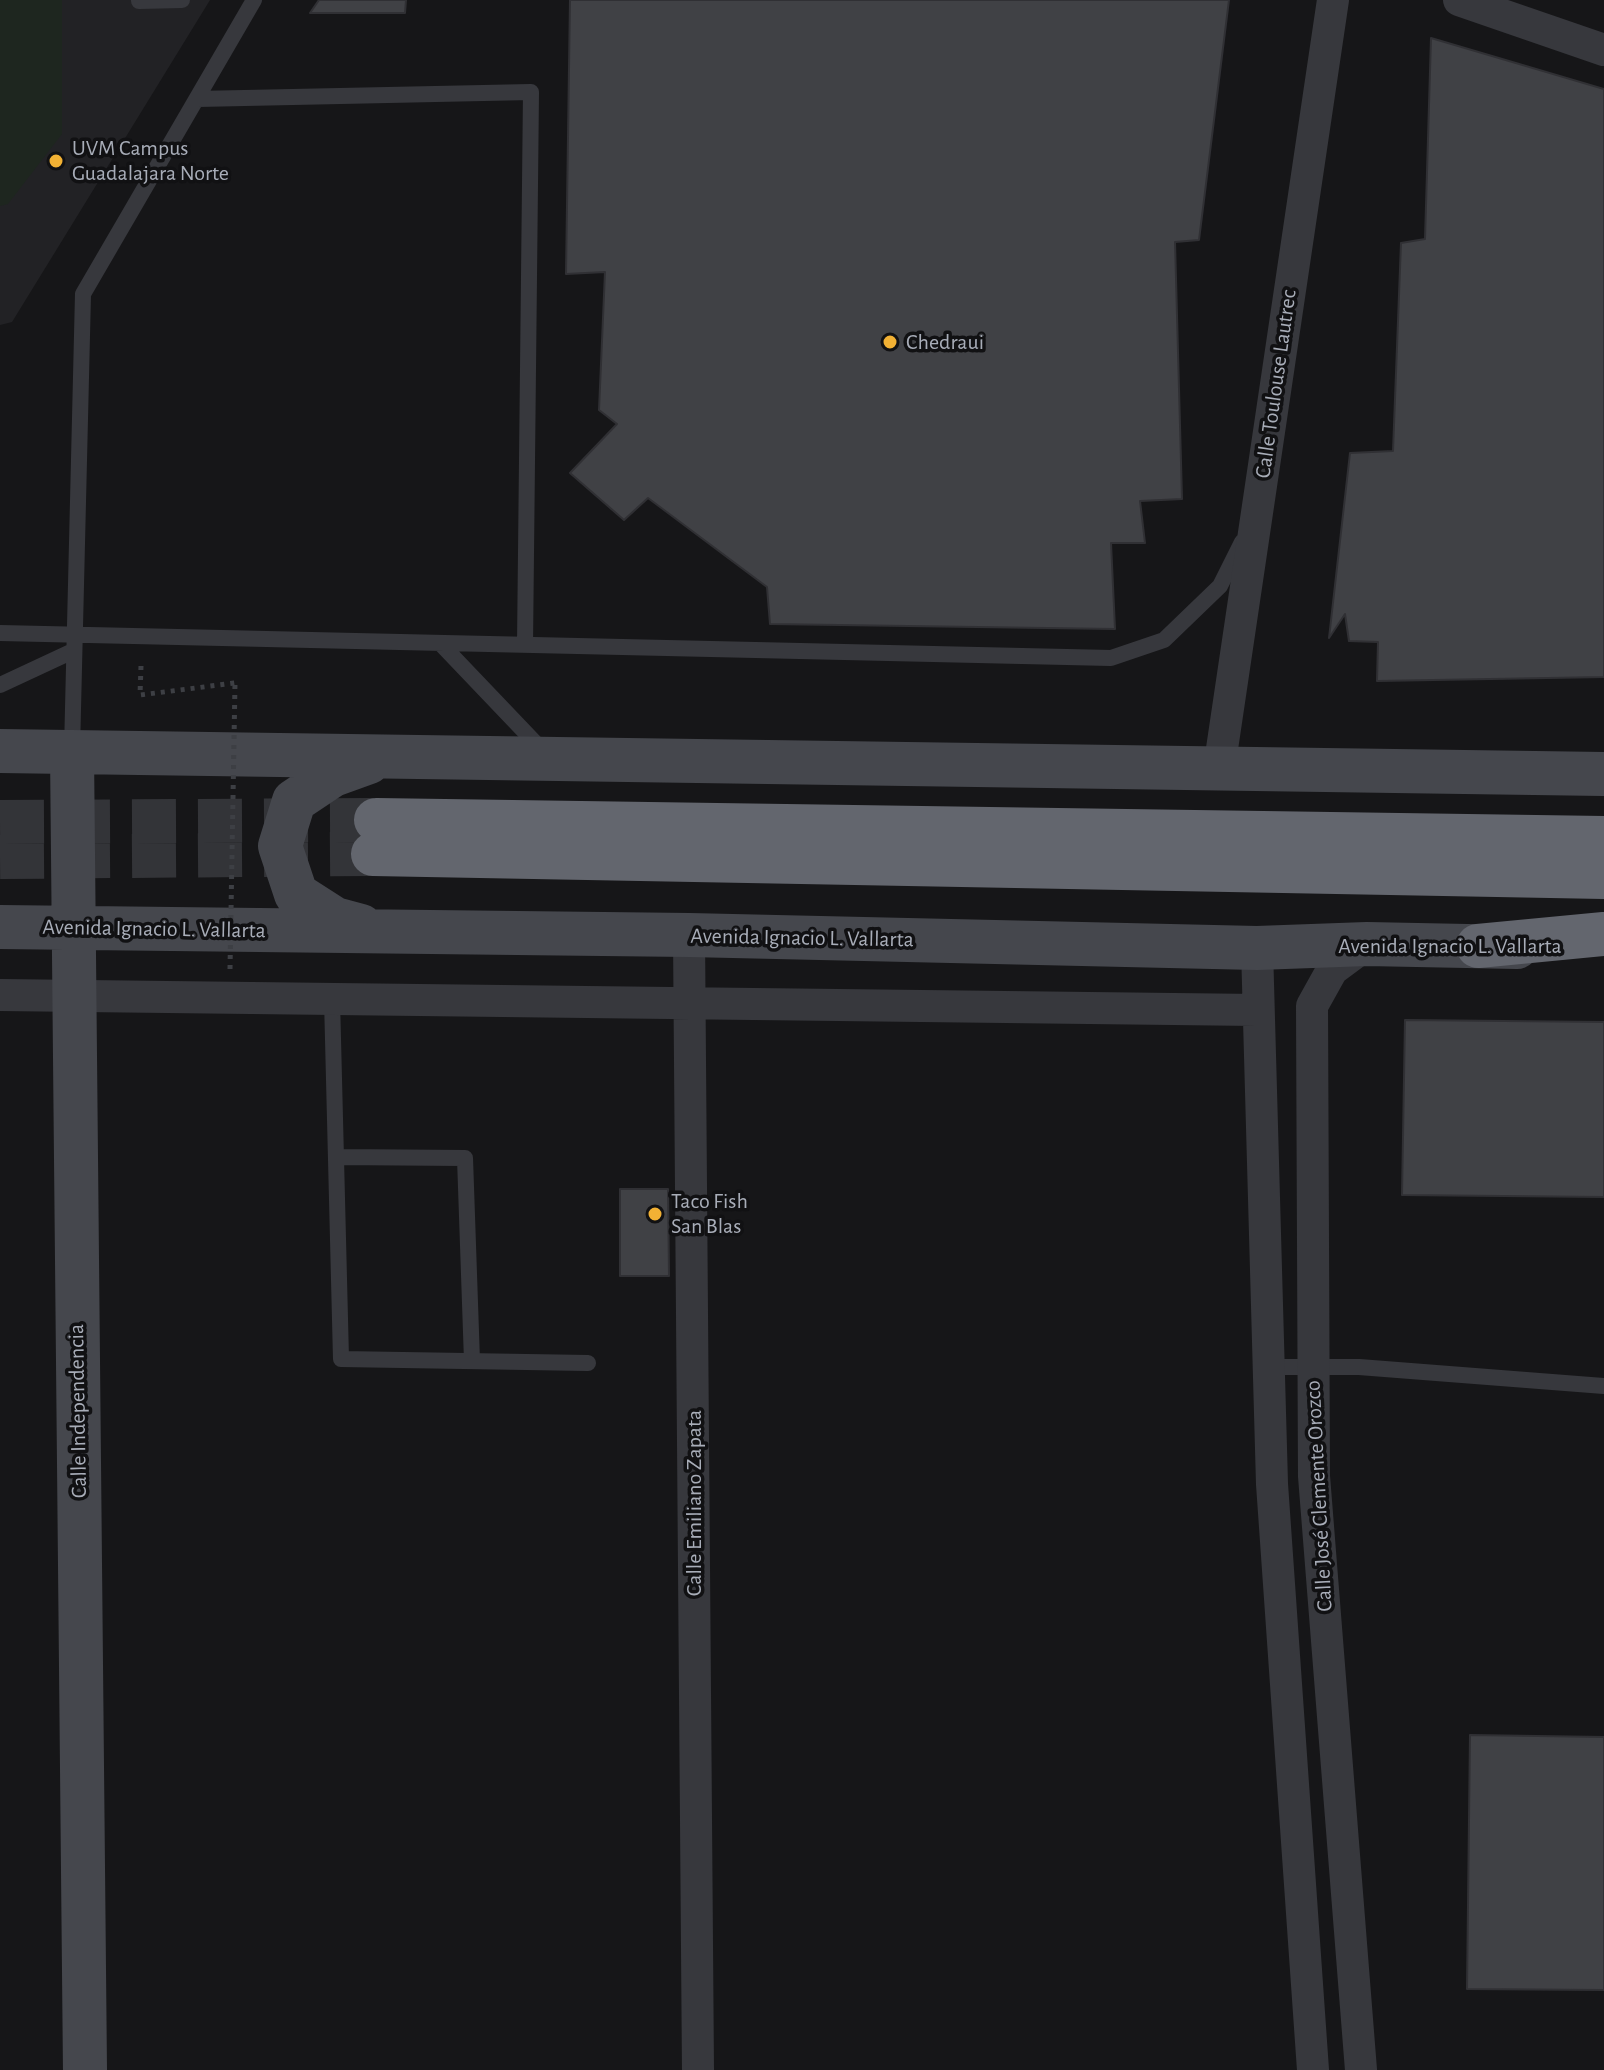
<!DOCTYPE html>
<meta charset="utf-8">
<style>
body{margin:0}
canvas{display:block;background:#161618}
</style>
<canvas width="1604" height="2070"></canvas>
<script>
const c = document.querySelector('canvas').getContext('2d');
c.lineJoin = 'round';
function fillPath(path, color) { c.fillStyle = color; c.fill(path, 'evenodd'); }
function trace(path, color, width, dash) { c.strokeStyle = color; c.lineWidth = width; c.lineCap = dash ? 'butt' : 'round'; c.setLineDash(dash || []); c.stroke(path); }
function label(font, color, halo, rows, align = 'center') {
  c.font = font + ' "Alegreya Sans",sans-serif'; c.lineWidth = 7; c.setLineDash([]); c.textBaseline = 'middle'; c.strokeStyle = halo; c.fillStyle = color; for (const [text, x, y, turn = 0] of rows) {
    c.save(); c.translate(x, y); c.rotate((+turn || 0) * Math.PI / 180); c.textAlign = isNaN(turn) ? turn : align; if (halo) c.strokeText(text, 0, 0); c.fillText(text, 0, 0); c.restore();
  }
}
fillPath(new Path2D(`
 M0,0H210L12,322L0,325Z`), '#222225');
fillPath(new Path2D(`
 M0,0H62V134L8,204L0,206Z`), '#1e261f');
const building = new Path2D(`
 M319,0H406L405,13H310Z
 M570,0H1229L1199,240L1175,242L1182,499L1140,501L1145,543H1111L1115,629L770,624L767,587L648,498L624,520L570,473L617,424L599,410L605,272L566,274Z
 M1431,38L1604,89V677L1377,681L1378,642L1349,641L1345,614L1329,638L1350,453L1393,451L1401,243L1425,239Z
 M1405,1020L1604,1022V1197L1402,1195Z
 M620,1189H668L669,1276H620Z
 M1470,1735L1604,1737V1990L1467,1989Z`);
fillPath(building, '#404145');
trace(building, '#303034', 2);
trace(new Path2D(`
 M0,822L376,820
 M0,857L373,854`), '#333438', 44, [44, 22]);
trace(new Path2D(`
 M141,666L140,695L235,683`), '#3d3f44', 5, [4, 6]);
trace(new Path2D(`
 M139,0V1L182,0
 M197,99L531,92L525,645
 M0,633L1111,658L1164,640L1220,586L1242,542
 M440,643L544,752
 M0,685L73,651
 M72,750L83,294L254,0
 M332,999L341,1359L588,1363
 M337,1157L465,1158L472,1361
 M1268,1367H1359L1604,1386`), '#37383d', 16);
trace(new Path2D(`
 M1459,0L1604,50
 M1219,769L1333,0
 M689,935L698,2070
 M1257,948L1272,1484L1313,2070
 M0,995L1257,1010
 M1361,2070L1314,1476L1312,1006L1332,970L1367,944`), '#37383d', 32);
trace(new Path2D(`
 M0,751L1604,774
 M72,752L85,2070
 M361,926L335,919L296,894L280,846L294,801L333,775L369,762
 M0,927L689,935L1257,948L1367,944L1517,947`), '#45474d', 44);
trace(new Path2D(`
 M376,820L1604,838
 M373,854L1604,877
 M1478,946L1604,934`), '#63666e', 44);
trace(new Path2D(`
 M230,969L235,683`), '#3d3f44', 5, [4, 6]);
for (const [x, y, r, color] of [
 [56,161,8,"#f2b134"],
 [890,342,8,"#f2b134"],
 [655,1214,8,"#f2b134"]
]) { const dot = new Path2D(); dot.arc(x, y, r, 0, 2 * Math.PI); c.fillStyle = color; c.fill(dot); trace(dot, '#111113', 3); }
label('22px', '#a8adb8', '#111113', [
 ["UVM Campus",72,148],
 ["Guadalajara Norte",72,173],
 ["Chedraui",906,342],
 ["Taco Fish",671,1201],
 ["San Blas",671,1226]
], 'left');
label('22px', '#a8adb8', '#111113', [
 ["Calle Toulouse Lautrec",1276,384,-82],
 ["Avenida Ignacio L. Vallarta",154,929,1],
 ["Avenida Ignacio L. Vallarta",802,938,1],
 ["Avenida Ignacio L. Vallarta",1450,946],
 ["Calle Independencia",78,1411,-91],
 ["Calle José Clemente Orozco",1319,1496,-93],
 ["Calle Emiliano Zapata",694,1503,-90]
]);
</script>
